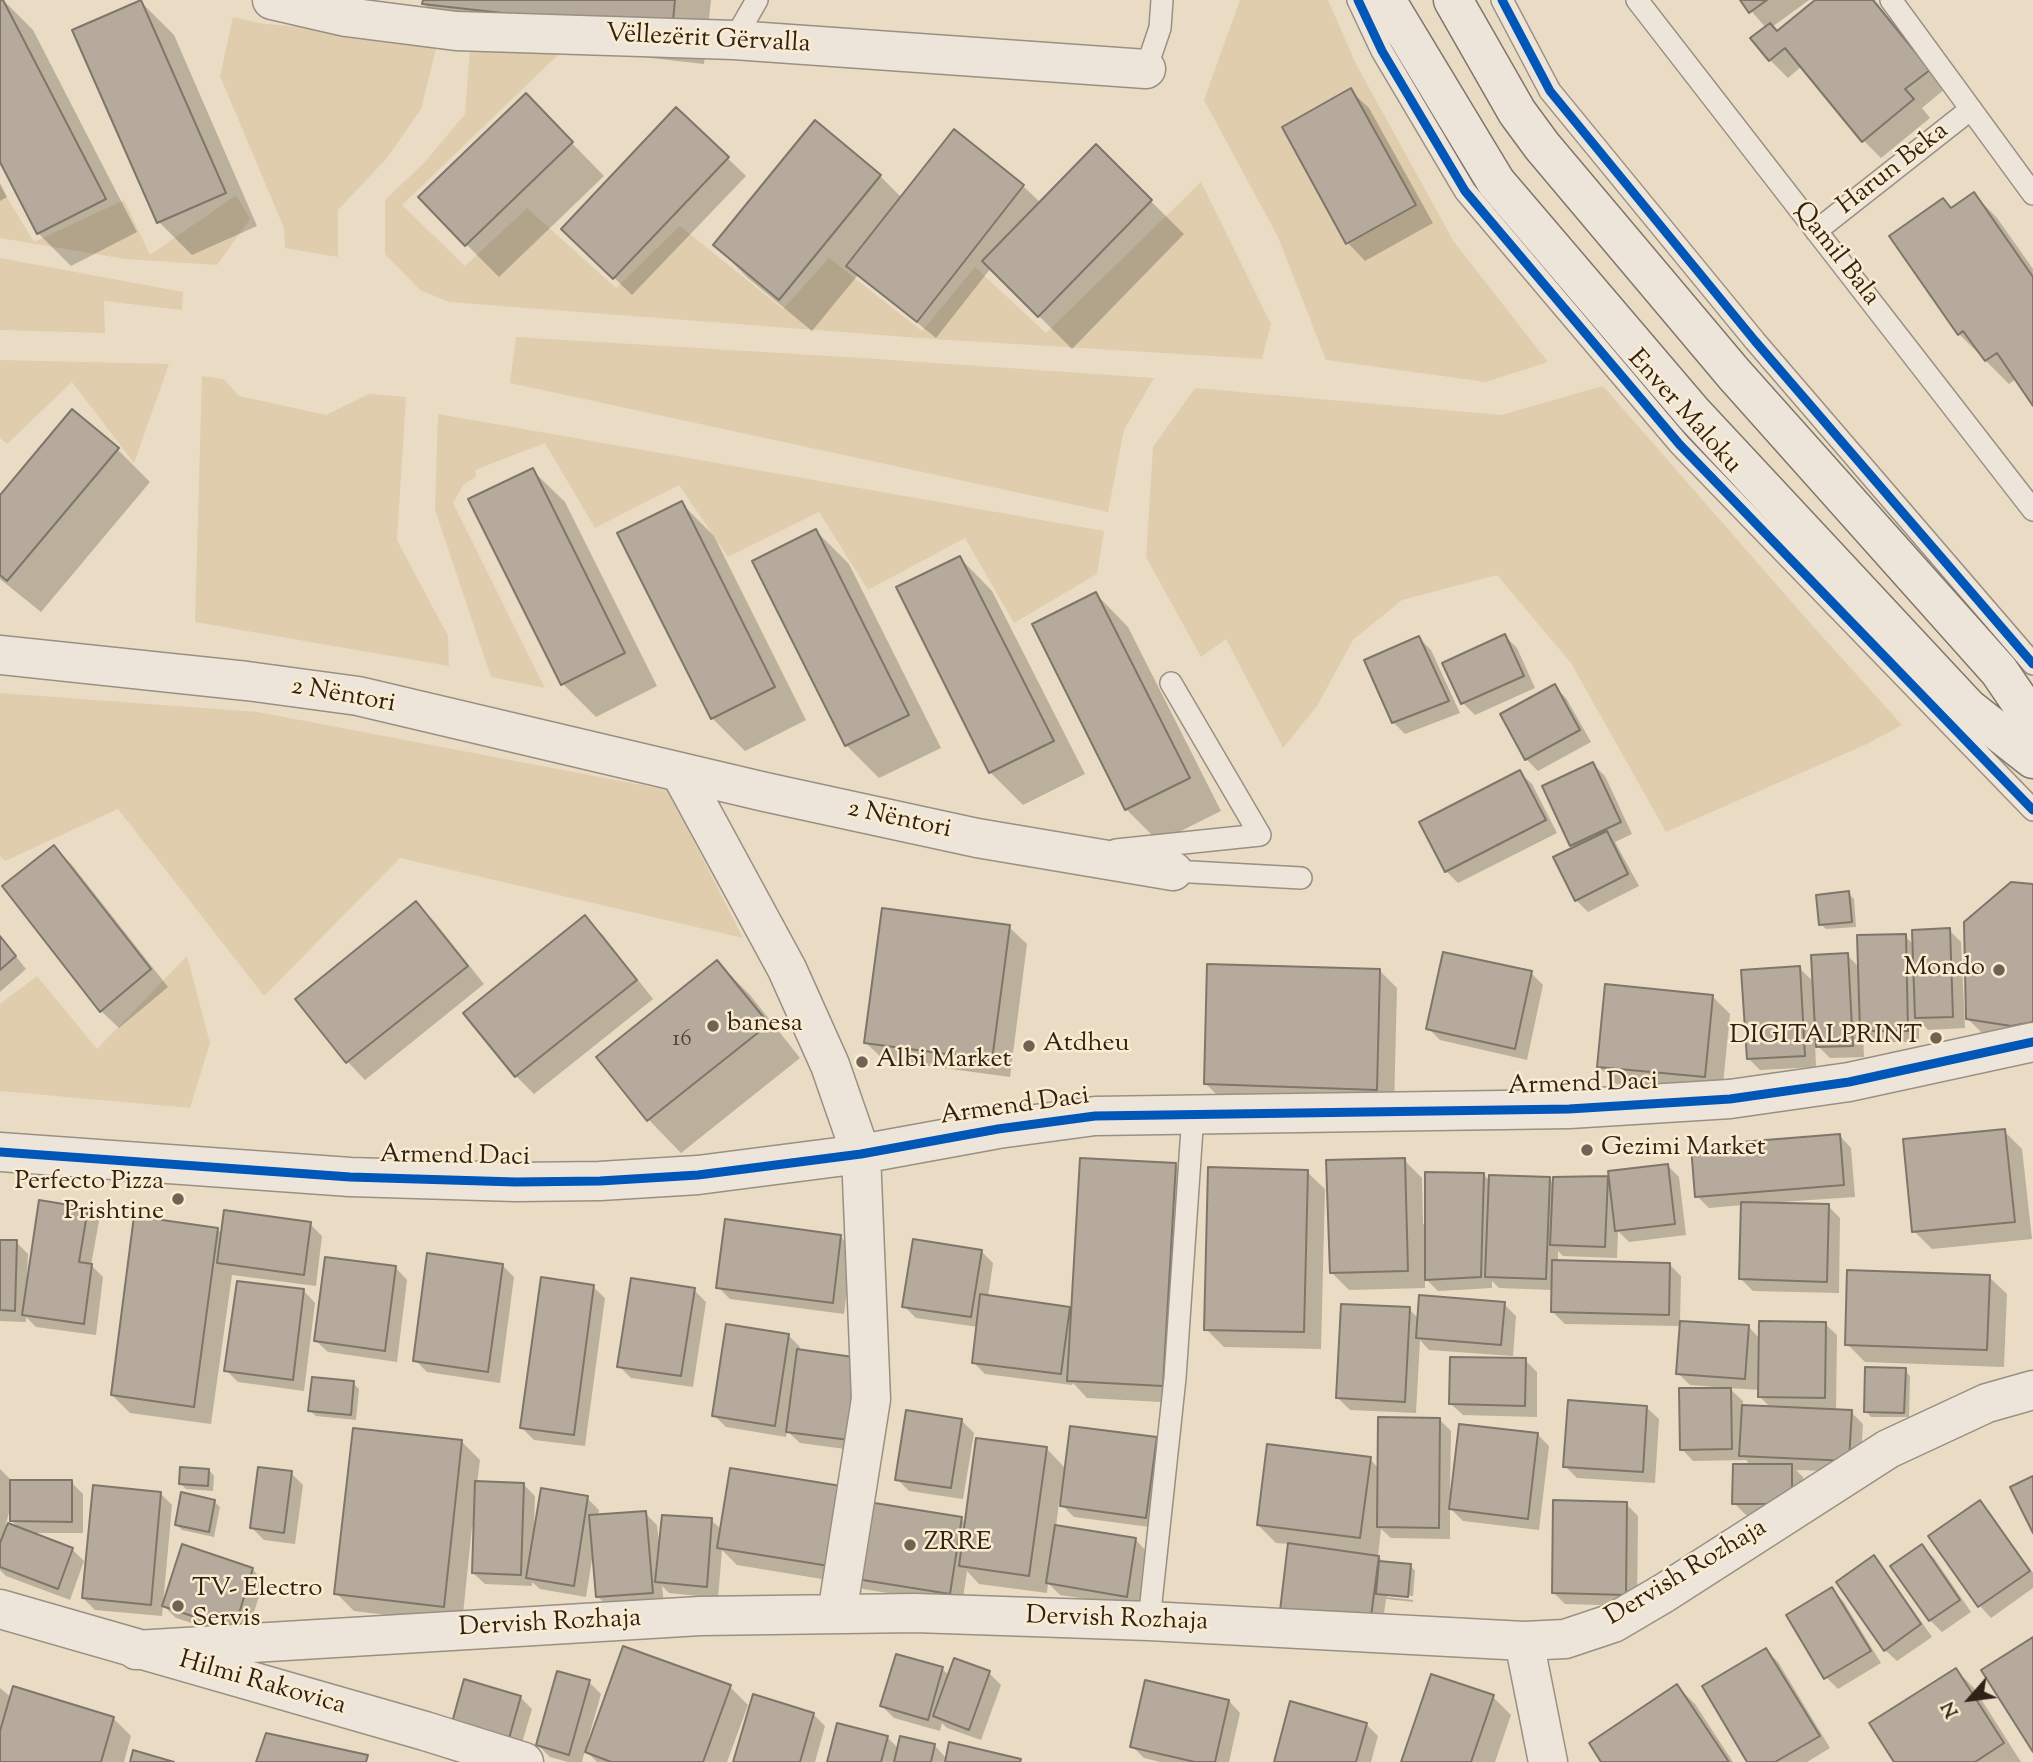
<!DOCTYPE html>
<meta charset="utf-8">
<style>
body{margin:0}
#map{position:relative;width:2033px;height:1762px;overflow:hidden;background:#eadcc4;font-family:"Sorts Mill Goudy",serif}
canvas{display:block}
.north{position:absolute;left:1935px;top:1664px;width:70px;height:70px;-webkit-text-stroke:5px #fbebcf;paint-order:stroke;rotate:242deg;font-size:19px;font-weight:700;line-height:28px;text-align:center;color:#2e2219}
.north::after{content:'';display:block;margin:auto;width:24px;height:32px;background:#2e2219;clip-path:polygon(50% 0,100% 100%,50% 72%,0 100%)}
</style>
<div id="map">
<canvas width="2033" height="1762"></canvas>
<div class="north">N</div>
</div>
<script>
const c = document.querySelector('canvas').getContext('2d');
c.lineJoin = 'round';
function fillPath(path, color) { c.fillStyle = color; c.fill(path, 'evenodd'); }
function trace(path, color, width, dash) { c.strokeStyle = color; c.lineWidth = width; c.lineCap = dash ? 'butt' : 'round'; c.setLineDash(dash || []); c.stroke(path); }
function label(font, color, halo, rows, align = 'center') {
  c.font = font + ' "Sorts Mill Goudy",serif'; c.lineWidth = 5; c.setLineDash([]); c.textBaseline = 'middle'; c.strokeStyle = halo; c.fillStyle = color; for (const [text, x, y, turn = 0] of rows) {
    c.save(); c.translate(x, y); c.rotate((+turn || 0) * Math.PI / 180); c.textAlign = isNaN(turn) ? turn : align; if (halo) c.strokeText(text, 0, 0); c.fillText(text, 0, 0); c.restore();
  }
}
fillPath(new Path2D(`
 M1240,0H1328L1356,64L1454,242L1548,362L1486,382L1326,360L1278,237L1204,100Z
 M233,17L258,23L438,41L421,109L387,158L338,210V257L285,248L284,228L220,76Z
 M470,48L560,53L402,205L465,266L527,208L616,288L680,226L783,309L829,258L922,331L975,267L1046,333L1201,182L1271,324L1262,359L933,339L449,302L420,290L385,254V200L424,163L465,114Z
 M0,186L34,242L124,200L150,255L236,195L250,219L217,265L125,259L0,238Z
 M0,258L183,292L182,310L104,301L105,333L0,330Z
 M516,337L863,358L1154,378L1124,430L1108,512L510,383Z
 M0,360L169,364L134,463L72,382L7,444L0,438Z
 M202,376L224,379L239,396L326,415L369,394L406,397L397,540L448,636L449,666L195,622Z
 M1603,386L1811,624L1902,725L1867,744L1666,832L1571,663L1497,575L1402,600L1353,640L1317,706L1283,748L1226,639L1201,657L1146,557L1153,447L1195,388L1501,415Z
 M438,414L1104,531L1097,574L1014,623L965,538L868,590L819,512L728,557L679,485L595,528L545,443L475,470L476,477L464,484L453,503L545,688L491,677L435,510Z
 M0,693L258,712L668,790L743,938L400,858L264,996L118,809L5,861L0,856Z
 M187,956L210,1043L190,1108L0,1091V1004L37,976L97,1049Z`), '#dfcdad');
fillPath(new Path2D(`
 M0,0H3L33,30L137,232L71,266L38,233L0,158Z
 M425,0H711L704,64L457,36L424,4Z
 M1742,0H1809L1772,27L1778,33L1818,0H1874L1946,88L1922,108L1930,118L1881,158L1863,140L1802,66L1788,78L1770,60L1753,39L1766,28Z
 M141,2L174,35L257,226L192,255L159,222Z
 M1351,91L1369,108L1433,223L1365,261L1348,243Z
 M676,109L746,176L632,295L581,246Z
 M816,123L880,176L902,198L954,131L1023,186L1041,203L1096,147L1184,234L1072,349L991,268L936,338L858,275L812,331L748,278L715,245Z
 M558,129L604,176L499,277L466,244Z
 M0,183L7,197L0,201Z
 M1974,194L1997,218L2033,269V403L2016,379L2009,384L1959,334L1943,200L1952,209Z
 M117,449L150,482L41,612L0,579V498Z
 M532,470L565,502L657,686L596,717L563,684L471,500Z
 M681,503L714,536L806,720L745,751L712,718Z
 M816,531L849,564L941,748L879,778L846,745L754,562Z
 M960,558L992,591L1085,774L1023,805L990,772L898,588Z
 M1096,594L1128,627L1221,811L1159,842L1126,809Z
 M1505,636L1517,648L1535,688L1475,715L1463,703L1444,664Z
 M1419,638L1431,650L1460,713L1405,734L1393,722Z
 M1554,686L1566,698L1591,742L1538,771L1526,759Z
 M1593,764L1605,776L1632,834L1615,842L1639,886L1588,912L1576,900L1575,848L1544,787Z
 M1520,773L1532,784L1557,833L1458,883L1446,871Z
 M54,847L72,865L168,987L119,1028L101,1011Z
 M2033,886V1043L1985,1036L1967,1018Z
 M1848,893L1854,899L1856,927L1826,929L1821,924Z
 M416,903L434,921L484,984L365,1080L348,1062L298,999Z
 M585,918L603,935L653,999L534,1094L516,1076L466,1013Z
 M1009,927L1027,944L1010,1077L884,1060L866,1043Z
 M1949,930L1961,942L1965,1028L1928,1030L1919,1020V1042H1874L1863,1031L1864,1057L1830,1058L1815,1043L1816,1067L1760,1070L1748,1058L1799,968L1815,983L1847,955L1860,968L1905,936L1914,945Z
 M0,936L26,969L0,992Z
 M717,962L750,995L800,1058L681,1153L649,1120L598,1057Z
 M1379,970L1397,988L1394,1107L1224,1102L1206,1084Z
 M1531,973L1543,985L1527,1060L1440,1040L1428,1028Z
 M1712,996L1730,1014L1722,1094L1616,1084L1598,1066Z
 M2004,1131L2022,1149L2032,1239L1932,1249L1914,1231Z
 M1840,1136L1851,1148L1855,1197L1781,1202V1205L1828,1206L1840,1218L1839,1293L1753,1291L1741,1279L1743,1205L1709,1208L1697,1196Z
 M1404,1160L1422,1178L1423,1224H1427L1484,1175L1491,1182L1549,1179L1554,1184L1607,1177L1611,1181L1667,1165L1679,1177L1686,1235L1629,1242L1618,1231L1617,1258L1563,1256L1558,1251V1262L1669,1264L1681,1276L1680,1322L1748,1326L1760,1339L1825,1324L1837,1335L1836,1411L1851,1412L1863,1424L1860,1472L1796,1470L1803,1477V1515H1746L1734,1503L1751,1466L1746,1460L1693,1461L1682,1449L1715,1387L1690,1385L1678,1373L1681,1326L1565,1324L1553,1312V1290L1499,1288L1492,1281V1288L1438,1291L1425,1278V1288L1349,1290L1331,1272ZM1729,1388L1760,1390V1397L1771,1408L1743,1406V1401Z
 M1175,1165L1193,1183L1180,1403L1087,1398L1073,1383L1072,1385L985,1374L973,1362L978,1327L916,1318L904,1306L981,1251L993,1263L988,1297L1069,1308L1073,1312Z
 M1307,1172L1325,1189L1321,1349L1224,1347L1206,1329Z
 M87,1209L99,1221L91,1265L103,1277L96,1335L36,1327L26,1317V1322L0,1321V1241L16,1242L28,1254L27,1277H30Z
 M310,1224L322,1236L316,1286L232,1275L211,1424L130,1413L112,1395L218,1230L222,1234Z
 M841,1237L852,1249L844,1314L730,1299L718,1287Z
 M502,1265L514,1277L500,1383L427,1372L415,1360Z
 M396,1268L407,1280L397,1362L328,1352L316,1341Z
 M1989,1277L2007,1294L2004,1367L1865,1362L1847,1344Z
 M593,1287L605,1298L585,1446L534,1440L522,1428Z
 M694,1290L706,1302L693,1387L631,1378L619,1366Z
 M304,1291L315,1303L304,1391L238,1382L226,1370Z
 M1504,1304L1516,1316L1513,1356L1429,1350L1420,1340L1416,1413L1350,1410L1338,1398L1409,1309L1419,1319Z
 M788,1335L800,1347L799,1351L860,1451L800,1443L787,1431L786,1437L726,1427L714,1415Z
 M1525,1360L1537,1372V1417L1463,1415L1451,1404Z
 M1905,1370L1910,1376L1909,1417H1871L1866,1411Z
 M353,1383L359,1389L356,1420L316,1416L310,1411Z
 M1647,1408L1659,1419L1655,1483L1577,1478L1565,1466Z
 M1439,1419L1451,1431L1450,1491L1537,1434L1549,1446L1539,1530L1463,1521L1450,1508V1539L1391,1538L1381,1529L1378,1556L1384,1563L1410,1565L1415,1571L1413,1596L1387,1594V1597L1413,1600V1602L1386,1599L1380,1643L1290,1544L1276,1543L1258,1525L1370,1459L1379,1469Z
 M962,1421L974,1433L963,1499L909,1491L897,1479Z
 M1156,1439L1168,1451L1157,1528L1074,1517L1059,1502L1056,1527L1136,1540L1147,1552L1139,1607L1060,1595L1048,1583L1047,1593L979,1584L967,1571L962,1605L863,1589L852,1577L961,1519L967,1524L1046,1448L1066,1469Z
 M462,1442L480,1460L477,1483L523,1484L535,1496L534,1525L587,1498L599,1510L598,1516L645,1513L657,1525L659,1542L711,1520L722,1530L731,1470L846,1583L737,1565L722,1550L718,1598L669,1593L662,1586L664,1604L610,1608L598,1597L593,1553L586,1597L540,1589L532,1582V1586L485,1584L473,1573L475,1527H472L462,1624L354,1611L336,1593Z
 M0,1469L13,1482H71L83,1494V1533H30L72,1549L84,1561L70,1600L6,1576L0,1570ZM11,1505L12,1521L21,1530L6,1524Z
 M209,1470L214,1476L213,1491L186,1489L181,1484Z
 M291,1473L303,1485L295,1544L264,1540L252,1528Z
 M160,1493L172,1505L162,1616L95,1610L83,1598Z
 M214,1501L220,1507L214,1537L182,1530L176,1524Z
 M1979,1502L1991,1514L2033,1573V1588L1991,1618L1980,1606L1931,1536Z
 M1626,1504L1638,1516L1637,1606L1565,1604L1553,1592Z
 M1922,1547L1934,1558L1971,1612L1942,1632L1930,1620Z
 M1874,1558L1885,1570L1932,1637L1897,1661L1885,1650Z
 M252,1569L264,1581L245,1640L176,1618L163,1605Z
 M1831,1589L1843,1601L1881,1663L1838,1689L1826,1677Z
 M625,1648L730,1687L748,1705L727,1762H597L585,1750L582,1762H568L550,1757L538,1745L589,1682L601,1694L588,1740H591Z
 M1766,1650L1778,1662L1830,1748L1807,1762H1749Z
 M942,1669L950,1676L989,1673L1001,1685L981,1740L947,1728L942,1723L940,1731L894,1718L882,1706Z
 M1956,1670L1974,1688L2021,1762H1896Z
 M1677,1686L1695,1704L1733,1762H1603Z
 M0,1688L12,1698L113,1718L131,1736L124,1762H0Z
 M520,1697L532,1709L519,1753L464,1738Z
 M1493,1697L1511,1715L1495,1762H1403Z
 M1229,1701L1240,1713L1229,1762H1160L1144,1758L1132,1746Z
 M813,1714L825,1726L815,1762H735Z
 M1366,1724L1378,1736L1371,1762H1275Z
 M887,1737L899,1749L934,1745L947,1759L1020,1760L1022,1762H829Z`), '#0003');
const building = new Path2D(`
 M0,0H3L106,199L37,234L0,162Z
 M141,0L226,193L157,223L72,30Z
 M423,0H675L672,32L422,4Z
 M1740,0H1767L1749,13Z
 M1815,0H1873L1930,70L1905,89L1914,99L1862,142L1785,48L1769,61L1750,38L1770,23L1777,31Z
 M1351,88L1416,205L1346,244L1282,127Z
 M526,93L573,142L465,246L418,197Z
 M676,107L729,157L613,279L561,229Z
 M815,120L881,175L779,300L713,245Z
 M954,129L1024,185L917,322L846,266Z
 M1096,144L1152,200L1038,317L982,261Z
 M1974,192L2033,277V406L1997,353L1985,361L1963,331L1958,335L1889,236L1943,198L1951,208Z
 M72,409L119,448L7,581L0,575V495Z
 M533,468L625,653L561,685L468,499Z
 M682,501L775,687L711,719L617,533Z
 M816,529L909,715L845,746L752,561Z
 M960,556L1054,741L989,773L896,587Z
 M1096,592L1190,778L1125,810L1032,624Z
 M1505,634L1524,676L1461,704L1442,663Z
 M1419,636L1449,701L1392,723L1364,660Z
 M1555,684L1580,730L1525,760L1500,714Z
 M1593,762L1621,822L1570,846L1542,786Z
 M1520,770L1546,820L1445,872L1419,822Z
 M1607,831L1628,874L1575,901L1553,857Z
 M54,845L151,969L100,1012L2,886Z
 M2011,882L2033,884V1022L2011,1026L1966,1019L1964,922Z
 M1849,891L1852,922L1819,925L1816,895Z
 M416,901L468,966L346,1063L295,999Z
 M882,908L1010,925L992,1060L864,1043Z
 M585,915L637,980L515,1077L463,1013Z
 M1950,928L1953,1017L1915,1018L1912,930Z
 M1906,934L1908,1031H1860L1857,935Z
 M0,936L16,956L0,970Z
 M1443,952L1532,971L1515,1049L1426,1029Z
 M1848,953L1853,1046L1816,1047L1811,955Z
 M717,960L769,1024L647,1121L596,1057Z
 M1207,964L1380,969L1377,1090L1204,1084Z
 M1800,966L1805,1056L1747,1059L1741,970Z
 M1605,984L1713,995L1705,1077L1597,1067Z
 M2005,1129L2015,1222L1912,1232L1903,1139Z
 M1840,1134L1844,1185L1695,1197L1691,1146Z
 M1080,1158L1176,1163L1163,1386L1067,1381Z
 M1405,1158L1408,1271L1330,1273L1326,1160Z
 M1668,1164L1675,1224L1615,1231L1608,1171Z
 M1208,1167L1308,1170L1304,1332L1204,1330Z
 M1425,1172L1484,1173L1481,1277L1425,1280Z
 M1489,1175L1550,1177L1546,1279L1485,1277Z
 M1608,1176L1605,1247L1550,1245L1553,1177Z
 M39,1200L88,1208L79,1262L92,1264L84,1324L22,1315Z
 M1741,1202L1829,1204L1827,1282L1739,1279Z
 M224,1210L311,1222L304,1275L217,1263Z
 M134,1216L218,1228L194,1407L111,1395Z
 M725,1219L841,1235L833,1303L716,1288Z
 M913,1239L982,1250L971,1317L902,1307Z
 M0,1240H17L15,1311L0,1310Z
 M427,1253L503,1264L488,1372L413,1361Z
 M325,1257L396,1266L385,1351L314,1341Z
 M1552,1260L1670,1263L1669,1315L1551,1312Z
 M1847,1270L1990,1275L1987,1350L1845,1345Z
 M541,1277L594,1285L574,1435L520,1428Z
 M631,1278L695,1288L681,1376L617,1367Z
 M237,1281L304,1289L293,1380L224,1371Z
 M980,1294L1070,1307L1061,1374L972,1363Z
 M1419,1295L1505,1302L1501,1345L1416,1338Z
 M1341,1304L1410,1307L1405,1402L1336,1398Z
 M1680,1321L1749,1325L1745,1379L1676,1374Z
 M1759,1321L1826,1322L1825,1398L1758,1397Z
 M726,1324L789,1334L775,1426L712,1416Z
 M797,1349L860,1358L849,1440L786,1432Z
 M1450,1357L1526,1358L1525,1406L1449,1404Z
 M1865,1367L1906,1368L1904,1413L1864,1412Z
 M312,1377L354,1381L351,1415L308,1411Z
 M1679,1388H1731L1732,1449L1680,1450Z
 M1568,1400L1647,1406L1643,1472L1563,1467Z
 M1742,1405L1852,1410L1849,1461L1739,1456Z
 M906,1410L962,1419L951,1488L895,1480Z
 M1378,1417L1440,1418L1439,1528L1377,1527Z
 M1459,1424L1538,1433L1528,1519L1449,1509Z
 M1070,1426L1157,1437L1146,1518L1060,1506Z
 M353,1428L462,1440L444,1607L334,1594Z
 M976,1438L1047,1447L1029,1576L959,1566Z
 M1267,1444L1371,1457L1360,1538L1257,1525Z
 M1733,1464H1792V1504H1732Z
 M180,1467L209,1469L208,1486L179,1484Z
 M258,1467L292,1471L284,1533L250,1528Z
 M730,1468L841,1486L829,1566L717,1548Z
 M2033,1476V1533L2010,1487Z
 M10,1480H72V1522L10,1521Z
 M475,1481L524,1483L521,1575L472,1573Z
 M93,1485L161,1492L151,1605L82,1598Z
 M541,1488L588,1496L574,1586L526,1578Z
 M181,1492L215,1500L209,1532L175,1525Z
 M1553,1500L1627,1502L1626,1595L1552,1593Z
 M1980,1500L2030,1571L1978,1607L1928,1536Z
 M862,1501L962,1517L950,1594L850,1578Z
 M646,1511L653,1593L596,1597L589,1515Z
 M662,1515L712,1518L707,1587L655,1582Z
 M8,1523L73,1548L58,1589L0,1567V1543Z
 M1055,1525L1136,1538L1127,1597L1046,1583Z
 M1288,1543L1379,1556L1369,1632L1279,1619Z
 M182,1544L253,1568L234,1630L162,1606Z
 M1922,1544L1960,1600L1929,1621L1890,1566Z
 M1874,1555L1921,1624L1884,1651L1836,1582Z
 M1379,1561L1411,1564L1408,1597L1376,1594Z
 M1832,1587L1871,1651L1824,1679L1786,1615Z
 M2033,1637V1752L1981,1670Z
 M623,1646L731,1685L703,1762H611L585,1752Z
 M1766,1648L1820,1736L1775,1762H1747L1702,1686Z
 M896,1654L943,1667L928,1720L880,1706Z
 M954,1658L990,1671L969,1730L933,1716Z
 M1956,1668L2004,1743L1975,1762H1894L1869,1723Z
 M557,1671L590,1680L569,1755L536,1745Z
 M1431,1674L1494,1695L1471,1762H1401Z
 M464,1679L521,1696L508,1742L451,1726Z
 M1145,1680L1229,1700L1215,1762H1195L1130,1747Z
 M1677,1684L1729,1762H1601L1589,1743Z
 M13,1686L114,1717L101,1762H0V1731Z
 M753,1694L814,1713L800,1762H733Z
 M1290,1701L1367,1723L1356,1762H1274Z
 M837,1723L888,1736L881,1762H827Z
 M266,1733L368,1755L366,1762H256Z
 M900,1736L935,1744L931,1762H894Z
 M949,1742L1021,1759L1020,1762H945Z
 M133,1750L174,1762H130Z`);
fillPath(building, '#b5aa9b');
trace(building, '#7f766a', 2);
const service = new Path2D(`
 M1358,0L1382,51L1465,191L1680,445L2033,810
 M1502,0L1550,91L1755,341L2033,664
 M1637,0L2033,510
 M1891,0L2033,194
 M734,40L757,0
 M1146,69L1160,28L1162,0
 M1816,231L1971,109
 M1116,850L1260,835L1171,683
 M1173,871L1301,878
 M1149,1621L1175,1378L1193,1114`);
const minor = new Path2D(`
 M272,0L346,17L456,31L734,40L1146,69
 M0,655L247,681L358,696L765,792L977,838L1173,871
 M680,772L787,969L830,1065L861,1154L871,1399L837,1614
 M0,1152L350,1177L516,1182L600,1181L698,1175L861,1154L998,1129L1095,1116L1569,1109L1730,1099L1849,1082L2033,1042
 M0,1609L425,1731L524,1762
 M1524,1641L1548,1762
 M136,1650L700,1616L915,1613L1149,1621L1524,1641L1565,1639L1613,1623L1664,1593L1888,1449L1987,1403L2033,1390`);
const secondary = new Path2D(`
 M1386,0L1496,182L1543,237L1693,413L1968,708L2033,759
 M1453,0L1517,112L1542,146L1734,374L1999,671L2033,721`);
trace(service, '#999081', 24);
trace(minor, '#999081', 41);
trace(secondary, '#7f766a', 41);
trace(service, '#ede5d9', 21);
trace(minor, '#ede5d9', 38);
trace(secondary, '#ede5d9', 38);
trace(new Path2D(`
 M1358,0L1382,51L1465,191L1680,445L2033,810
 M1502,0L1550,91L1755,341L2033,664
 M0,1152L350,1177L516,1182L600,1181L698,1175L861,1154L998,1129L1095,1116L1569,1109L1730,1099L1849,1082L2033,1042`), '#0057b8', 9);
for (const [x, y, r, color] of [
 [1999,970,7,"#706355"],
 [713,1026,7,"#706355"],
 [1936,1038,7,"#706355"],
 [1029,1046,7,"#706355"],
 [862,1062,7,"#706355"],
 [1587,1150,7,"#706355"],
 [178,1199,7,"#706355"],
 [910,1545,7,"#706355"],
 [178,1606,7,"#706355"]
]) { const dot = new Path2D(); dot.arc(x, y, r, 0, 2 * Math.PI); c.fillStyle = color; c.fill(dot); trace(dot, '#fbebcf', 2.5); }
label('23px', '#50443a', null, [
 ["16",682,1041]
]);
label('26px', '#2e2219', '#fbebcf', [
 ["Vëllezërit Gërvalla",708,41,3],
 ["Harun Beka",1894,170,-38],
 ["Qamil Bala",1835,255,52],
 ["Enver Maloku",1683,413,48],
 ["2 Nëntori",343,697,10],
 ["2 Nëntori",899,821,12],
 ["Armend Daci",1583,1086,-2],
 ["Armend Daci",1015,1108,-8],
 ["Armend Daci",455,1158,1],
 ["Dervish Rozhaja",1687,1574,-31],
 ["Dervish Rozhaja",1117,1621,2],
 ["Dervish Rozhaja",550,1625,-3],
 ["Hilmi Rakovica",262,1685,16]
]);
label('26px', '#2e2219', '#fbebcf', [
 ["Mondo",1985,970,"right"],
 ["banesa",727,1026],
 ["DIGITALPRINT",1922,1038,"right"],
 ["Atdheu",1043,1046],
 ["Albi Market",876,1062],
 ["Gezimi Market",1601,1150],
 ["Perfecto Pizza",164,1184,"right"],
 ["Prishtine",164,1214,"right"],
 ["ZRRE",924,1545],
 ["TV- Electro",192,1591],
 ["Servis",192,1621]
], 'left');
</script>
